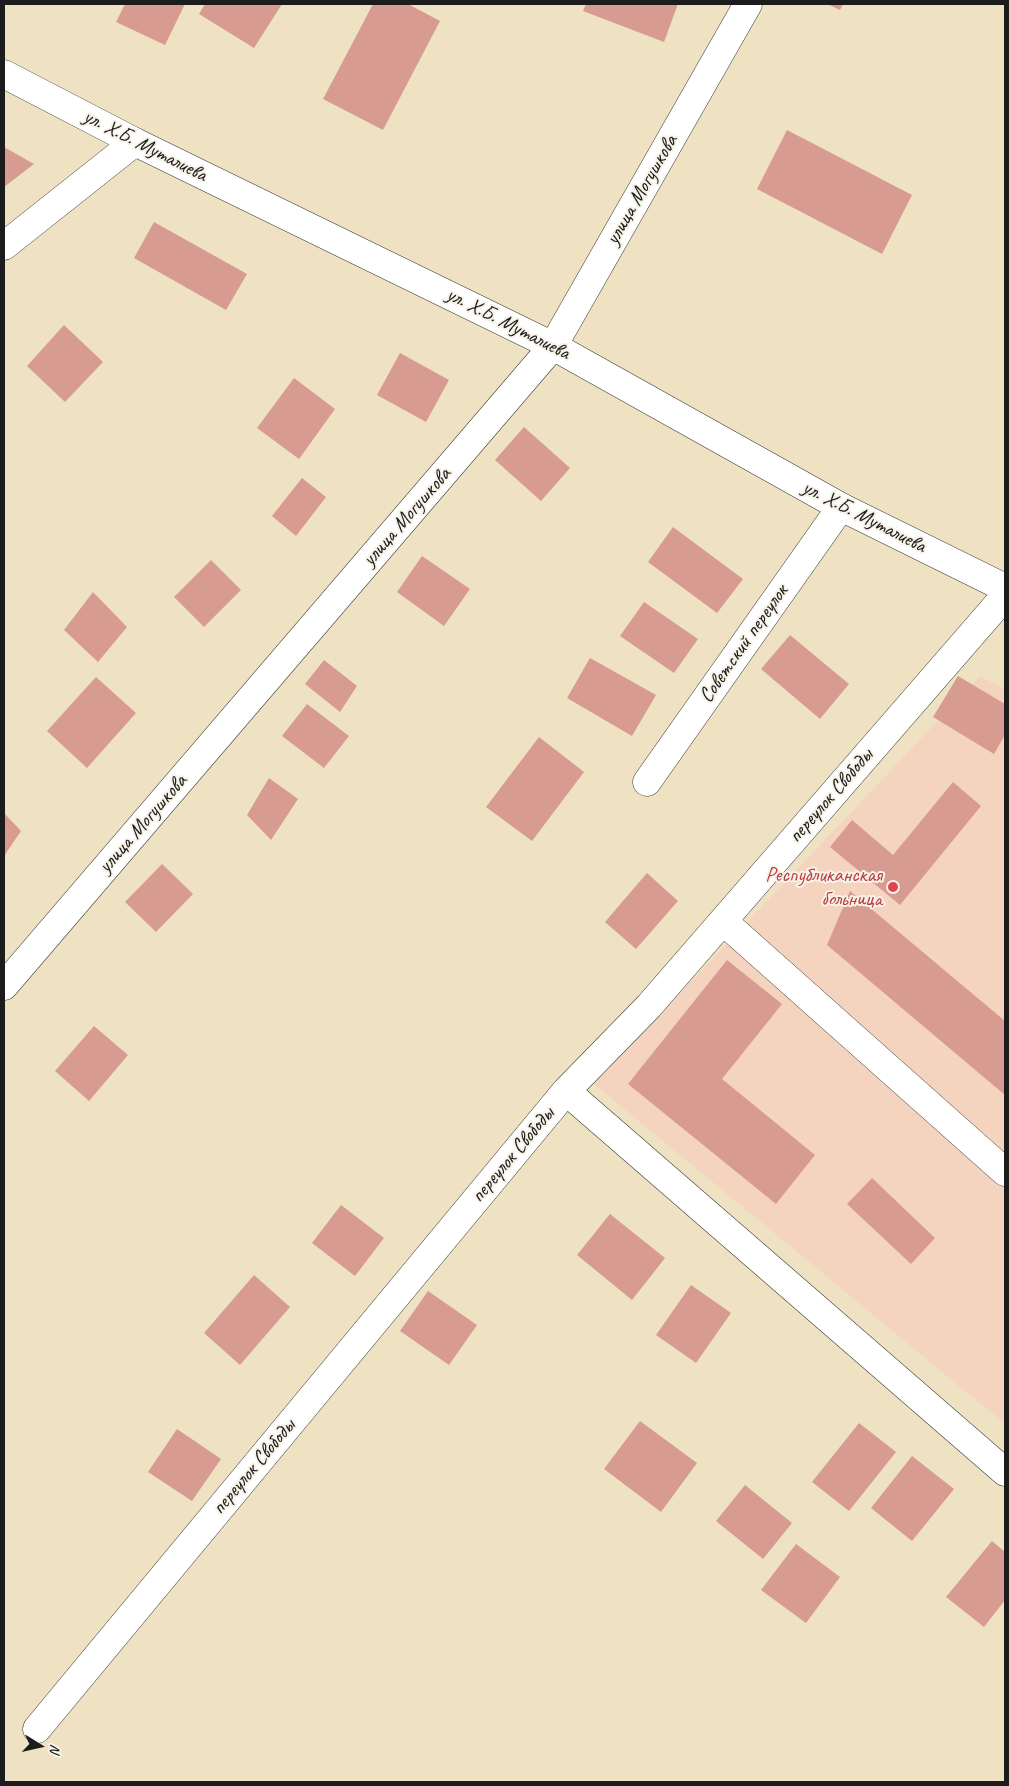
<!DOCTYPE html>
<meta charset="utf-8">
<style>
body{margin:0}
#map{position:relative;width:1009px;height:1786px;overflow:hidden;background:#eee2c3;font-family:Caveat,sans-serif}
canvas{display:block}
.frame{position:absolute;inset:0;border:5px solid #1c1c1c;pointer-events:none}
.north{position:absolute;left:15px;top:1721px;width:50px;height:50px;-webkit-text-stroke:4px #f7f3e8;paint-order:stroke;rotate:100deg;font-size:14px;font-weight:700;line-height:20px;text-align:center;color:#1c1c1c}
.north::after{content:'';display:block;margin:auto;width:18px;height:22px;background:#1c1c1c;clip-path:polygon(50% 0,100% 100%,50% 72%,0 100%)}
</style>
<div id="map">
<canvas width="1009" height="1786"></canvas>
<div class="frame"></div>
<div class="north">N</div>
</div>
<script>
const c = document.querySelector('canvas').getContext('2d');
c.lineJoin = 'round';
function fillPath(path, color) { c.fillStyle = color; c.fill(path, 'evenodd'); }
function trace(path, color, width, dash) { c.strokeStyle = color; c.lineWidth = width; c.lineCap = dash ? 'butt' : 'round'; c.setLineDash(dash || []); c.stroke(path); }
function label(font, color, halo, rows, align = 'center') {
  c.font = font + ' Caveat,sans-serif'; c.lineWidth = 4; c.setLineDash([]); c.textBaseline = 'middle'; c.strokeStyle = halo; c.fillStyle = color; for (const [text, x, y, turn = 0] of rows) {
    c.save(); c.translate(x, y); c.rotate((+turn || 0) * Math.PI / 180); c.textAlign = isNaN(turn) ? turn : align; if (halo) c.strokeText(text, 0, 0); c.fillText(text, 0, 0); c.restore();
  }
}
fillPath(new Path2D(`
 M980,676L1005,689V1424L594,1084Z`), '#f4d4bf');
fillPath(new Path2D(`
 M125,4H185L165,45L116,22Z
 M205,4H282L254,48L199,14Z
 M373,4H408L440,21L383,130L323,99Z
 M586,4H678L664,42L583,11Z
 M827,4H843L840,10Z
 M787,130L912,195L882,254L757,189Z
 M4,147L34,164L4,187Z
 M154,222L247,274L226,310L134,258Z
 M64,325L103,362L65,402L27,366Z
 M400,353L449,380L426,422L377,395Z
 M294,378L335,409L299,459L257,428Z
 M524,427L570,468L541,501L495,460Z
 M302,478L326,497L296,536L272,516Z
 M673,527L743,579L717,613L648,562Z
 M422,556L470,589L444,626L397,592Z
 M211,560L241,590L204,627L174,597Z
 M93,592L127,627L98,662L64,630Z
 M644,602L698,639L674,673L620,636Z
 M790,635L849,684L820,719L761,669Z
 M590,658L656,695L632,736L567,698Z
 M324,660L357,686L340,712L305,684Z
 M958,676L1005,704V735L994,754L933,717Z
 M96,677L136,713L87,768L47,731Z
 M307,704L349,736L324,768L282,736Z
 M539,737L584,772L532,841L486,807Z
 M269,778L298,799L271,840L247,815Z
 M953,782L981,806L900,905L830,847L852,820L893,855Z
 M4,813L21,831L4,856Z
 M162,864L193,894L156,932L125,902Z
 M647,873L678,901L636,949L605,922Z
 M850,891L1005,1021V1095L827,945Z
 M727,960L782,1004L722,1079L815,1155L776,1204L628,1084Z
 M94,1026L128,1055L89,1101L55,1071Z
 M872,1178L935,1238L911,1264L847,1204Z
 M341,1205L384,1238L355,1276L312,1243Z
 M610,1214L665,1258L632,1300L577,1255Z
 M254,1275L290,1307L240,1365L204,1333Z
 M691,1285L731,1313L696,1363L656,1335Z
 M428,1291L477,1325L449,1365L400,1331Z
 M640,1421L697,1463L661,1512L604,1469Z
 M859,1423L896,1452L849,1511L812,1482Z
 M177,1429L221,1459L192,1501L148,1472Z
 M912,1456L954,1489L912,1541L871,1508Z
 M745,1485L792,1523L763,1559L716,1521Z
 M992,1541L1005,1552V1600L984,1627L946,1597Z
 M796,1544L840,1577L806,1623L761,1590Z`), '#d79b92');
const minor = new Path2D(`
 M4,246L135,142
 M647,782L841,507
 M723,921L1005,1172
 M4,986L553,346L748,4
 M566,1091L1005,1472
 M37,1729L566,1091L649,1006L1005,596`);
const major = new Path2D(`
 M4,74L135,142L553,346L841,507L1005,588`);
trace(minor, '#3c3a35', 29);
trace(major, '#3c3a35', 29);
trace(minor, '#fff', 28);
trace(major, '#fff', 28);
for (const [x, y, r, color] of [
 [893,887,6,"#e0444e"]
]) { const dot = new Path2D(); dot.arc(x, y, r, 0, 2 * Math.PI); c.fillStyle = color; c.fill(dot); trace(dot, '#f7f3e8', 2); }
label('21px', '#1c1c1c', '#f7f3e8', [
 ["ул. Х.Б. Муталиева",145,146,27],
 ["улица Могушкова",642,190,-60],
 ["ул. Х.Б. Муталиева",508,324,27],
 ["улица Могушкова",407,517,-49],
 ["ул. Х.Б. Муталиева",864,517,27],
 ["Советский переулок",744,644,-55],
 ["переулок Свободы",831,796,-49],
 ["улица Могушкова",143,824,-49],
 ["переулок Свободы",513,1155,-50],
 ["переулок Свободы",254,1467,-50]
]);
label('21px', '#be3a42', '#f7f3e8', [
 ["Республиканская",882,875],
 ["больница",882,899]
], 'right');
</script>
